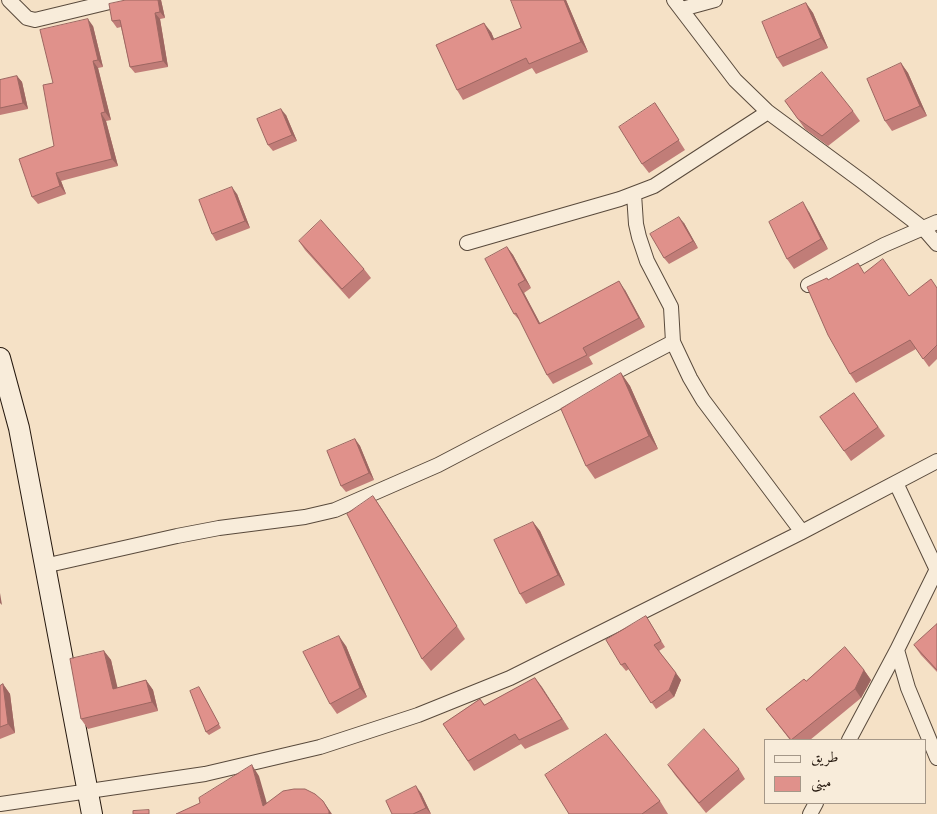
<!DOCTYPE html>
<meta charset="utf-8">
<style>
body{margin:0}
#map{position:relative;width:937px;height:814px;overflow:hidden;background:#f5e1c6;font-family:"IM FELL DW Pica",Amiri,serif}
canvas{display:block}
.legend{position:absolute;left:764px;top:739px;width:162px;height:65px;box-sizing:border-box;background:#f8ecda;border:1px solid #a49788;margin:0;padding:6px 9px;list-style:none;font-size:15px;color:#25180e}
.legend li{display:flex;align-items:center;gap:10px;height:25px}
.legend b{width:25px;border:1px solid #a49788}
</style>
<div id="map">
<canvas width="937" height="814"></canvas>
<ul class="legend">
<li><b style="height:6px;background:#f8ecda"></b>طريق</li>
<li><b style="height:14px;background:#e0918b"></b>مبنى</li>
</ul>
</div>
<script>
const c = document.querySelector('canvas').getContext('2d');
c.lineJoin = 'round';
function trace(path, color, width, dash) { c.strokeStyle = color; c.lineWidth = width; c.lineCap = dash ? 'butt' : 'round'; c.setLineDash(dash || []); c.stroke(path); }
function fillPath(path, color) { c.fillStyle = color; c.fill(path, 'evenodd'); }
const street = new Path2D(`
 M9,0L27,18L35,20L118,0
 M674,0L735,80L768,112L863,182L924,229L937,244
 M682,9L715,0
 M634,194L636,224L639,237L647,261L671,307L673,342L690,378L703,400L802,532
 M467,243L620,199L654,186L768,112
 M808,285L884,245L937,222
 M896,483L937,570
 M44,566L177,536L219,528L305,517L335,510L438,465L673,342
 M897,650L908,688L937,758
 M849,740L897,650L937,569
 M0,804L205,774L320,747L418,715L510,678L802,532L937,461
 M810,814L816,803`);
const secondary = new Path2D(`
 M0,358L19,428L92,814`);
trace(street, '#594a3c', 16);
trace(secondary, '#25180e', 22);
trace(street, '#f8ecda', 14);
trace(secondary, '#f8ecda', 20);
fillPath(new Path2D(`
 M126,0H161L165,18L160,19L168,67L135,73L130,67L121,27L117,28L112,21Z
 M566,0L588,52L536,74L532,68L463,100L457,90L491,32L494,39L521,28Z
 M806,3L813,13L828,48L783,67L777,58Z
 M93,26L103,67L98,68L111,120L106,121L118,166L61,181L66,194L38,204L32,197L54,146L53,83Z
 M901,63L908,73L927,116L892,131L885,121Z
 M17,76L22,82L28,109L0,115V80Z
 M785,101L853,111L860,121L828,146L805,129Z
 M655,103L685,150L649,173L642,164Z
 M286,115L297,141L273,151L268,145Z
 M237,194L250,228L216,241L212,234Z
 M809,212L828,249L794,269L787,259Z
 M684,223L698,248L669,264L664,258Z
 M299,241L364,269L371,278L349,299L305,250Z
 M507,247L513,255L531,288L524,293L540,323L625,290L645,327L589,357L593,364L553,384L547,375L521,322L514,314Z
 M865,272L909,296L937,287V359L929,367L916,349L856,383L850,374Z
 M621,373L630,386L658,449L595,479L586,466Z
 M854,393L885,436L851,461L820,417Z
 M355,439L360,446L374,480L346,492L341,486Z
 M373,496L465,639L431,671L422,659Z
 M533,522L540,531L565,585L526,604L520,594Z
 M646,616L665,647L659,651L681,680L674,697L656,709L629,669L626,671L621,665Z
 M937,624V672L921,655L914,645Z
 M346,646L367,697L337,714L330,704Z
 M104,651L111,660L117,688L146,680L153,690L158,711L88,729L81,719Z
 M864,670L871,680L861,698L810,740H790L766,709L806,681Z
 M535,678L569,729L525,749L521,744L474,771L443,724L480,699L485,705Z
 M3,684L10,694L15,733L0,739V686Z
 M199,687L221,728L209,735L206,732Z
 M668,765L739,769L745,779L706,813L675,775Z
 M421,793L431,814H392Z
 M660,801L668,814H569Z`), '#c17d78');
fillPath(new Path2D(`
 M158,0H161L165,18L160,12Z
 M563,0H566L588,52L581,42Z
 M806,3L813,13L828,48L821,38Z
 M155,13L160,19L168,67L163,61Z
 M88,19L93,26L103,67L98,60Z
 M484,23L491,32L499,50L492,40Z
 M93,61L98,68L111,120L105,112Z
 M901,63L908,73L927,116L920,106Z
 M17,76L22,82L28,109L23,103Z
 M281,109L286,115L297,141L292,135Z
 M101,113L106,121L118,166L112,159Z
 M56,173L61,181L66,194L60,186Z
 M232,187L237,194L250,228L245,221Z
 M803,202L809,212L828,249L821,239Z
 M679,217L684,223L698,248L693,241Z
 M507,247L513,255L531,288L525,280Z
 M619,281L625,290L645,327L639,318Z
 M518,284L524,293L545,333L539,324Z
 M621,373L630,386L658,449L649,436Z
 M355,439L360,446L374,480L369,473Z
 M373,496L382,509L465,639L457,626Z
 M533,522L540,531L565,585L558,575Z
 M0,593L2,605L0,603Z
 M339,636L346,646L367,697L360,688Z
 M104,651L111,660L120,698L113,689Z
 M864,670L871,680L861,698L855,689Z
 M676,673L681,680L674,697L669,690Z
 M535,678L542,687L569,729L562,719Z
 M146,680L153,690L158,711L152,702Z
 M3,684L10,694L15,733L8,724Z
 M252,765L259,776L270,814L263,806Z
 M416,786L421,793L431,814L426,808Z
 M323,801L332,814H329Z`), '#9d6661');
const building = new Path2D(`
 M126,0H158L160,12L155,13L163,61L130,67L120,20L112,21L109,4Z
 M511,0H564L581,42L529,64L526,58L457,90L436,45L484,23L492,40L521,28Z
 M806,3L821,38L777,58L762,22Z
 M88,19L98,60L93,61L105,112L101,113L112,159L56,173L60,186L32,197L19,159L54,146L43,85L53,83L40,30Z
 M901,63L920,106L885,121L867,79Z
 M822,72L853,111L822,136L798,119L785,101Z
 M17,76L23,103L0,108V80Z
 M655,103L679,140L642,164L619,127Z
 M281,109L292,135L268,145L257,119Z
 M232,187L245,221L212,234L199,200Z
 M803,202L821,239L787,259L769,222Z
 M679,217L693,241L664,258L650,234Z
 M321,220L364,269L342,289L299,241Z
 M507,247L525,280L518,284L539,324L619,281L639,318L583,348L587,355L547,375L516,313L514,314L485,259Z
 M883,259L909,296L931,279L937,288V345L923,359L910,340L850,374L828,335L807,287L827,278L828,280L858,263L864,273Z
 M621,373L649,436L586,466L561,409Z
 M854,393L878,427L844,451L820,417Z
 M355,439L369,473L341,486L327,451Z
 M373,496L457,626L422,659L347,514Z
 M533,522L558,575L520,594L494,540Z
 M646,616L661,641L654,645L676,673L669,690L651,703L625,663L621,665L606,640Z
 M937,624V670L914,645Z
 M339,636L360,688L330,704L303,652Z
 M845,647L864,670L855,689L791,740L766,709L804,679L806,681Z
 M104,651L113,689L146,680L152,702L81,719L70,659Z
 M535,678L562,719L519,740L515,734L468,761L443,724L480,699L484,705Z
 M3,684L8,724L0,727V686Z
 M199,687L219,724L206,732L190,691Z
 M704,729L739,769L699,803L668,765Z
 M606,734L660,801L642,814H569L545,775Z
 M252,765L263,806L283,791L294,789H305L315,794L323,801L329,811V814H176L200,803L199,798Z
 M416,786L426,808L413,814H392L386,801Z
 M149,810V814H133V811Z`);
fillPath(building, '#e0918b');
trace(building, '#9d6661', 1);
</script>
